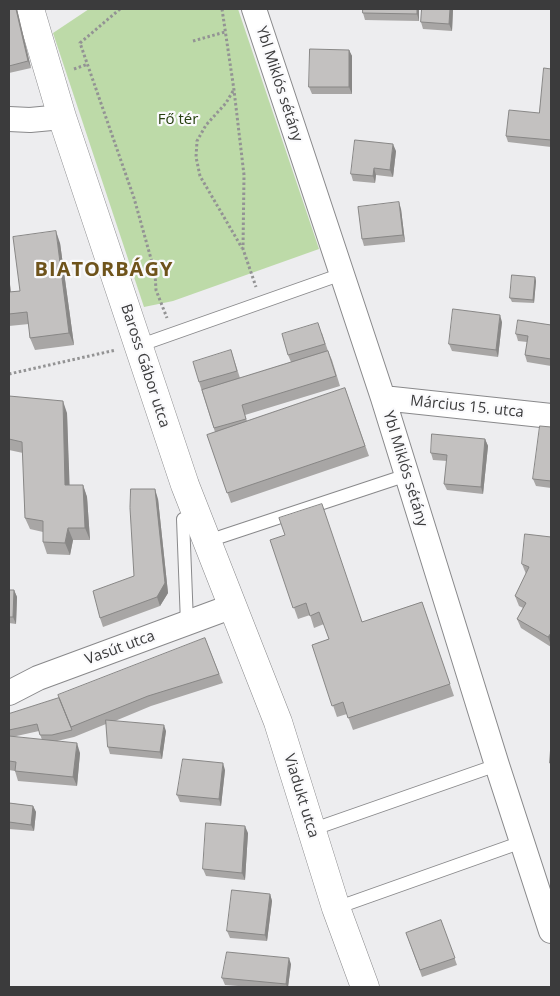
<!DOCTYPE html>
<meta charset="utf-8">
<style>
body{margin:0}
#map{position:relative;width:560px;height:996px;overflow:hidden;background:#ededef;font-family:"Open Sans",sans-serif}
canvas{display:block}
.frame{position:absolute;inset:0;border:10px solid #3b3b3c;pointer-events:none}
</style>
<div id="map">
<canvas width="560" height="996"></canvas>
<div class="frame"></div>
</div>
<script>
const c = document.querySelector('canvas').getContext('2d');
c.lineJoin = 'round';
function fillPath(path, color) { c.fillStyle = color; c.fill(path, 'evenodd'); }
function trace(path, color, width, dash) { c.strokeStyle = color; c.lineWidth = width; c.lineCap = dash ? 'butt' : 'round'; c.setLineDash(dash || []); c.stroke(path); }
function label(font, color, halo, rows, align = 'center') {
  c.font = font + ' "Open Sans",sans-serif'; c.lineWidth = 4.5; c.setLineDash([]); c.textBaseline = 'middle'; c.strokeStyle = halo; c.fillStyle = color; for (const [text, x, y, turn = 0] of rows) {
    c.save(); c.translate(x, y); c.rotate((+turn || 0) * Math.PI / 180); c.textAlign = isNaN(turn) ? turn : align; if (halo) c.strokeText(text, 0, 0); c.fillText(text, 0, 0); c.restore();
  }
}
fillPath(new Path2D(`
 M89,9H238L319,249L173,301L144,307L53,33Z`), '#bddaa8');
const lane = new Path2D(`
 M138,346L342,274
 M208,541L407,475
 M187,623L183,519L198,517
 M311,830L497,765
 M336,908L522,842`);
const street = new Path2D(`
 M254,9L383,398L497,765L551,931
 M9,119L30,120L62,117
 M383,398L551,416
 M9,693L38,678L233,606`);
const secondary = new Path2D(`
 M30,9L62,117L185,485L278,722L336,908L365,987`);
trace(lane, '#89898b', 14);
trace(street, '#89898b', 26);
trace(secondary, '#89898b', 29);
trace(new Path2D(`
 M120,9L80,43L134,198L155,273L156,290L167,318
 M222,9L234,90L244,175L243,249L256,287
 M193,41L225,32
 M74,69L88,64
 M233,91L226,103L206,125L197,141L196,157L200,176L242,248
 M9,374L116,350`), '#939394', 3, [2.5, 2.5]);
trace(lane, '#fff', 12);
trace(street, '#fff', 24);
trace(secondary, '#fff', 28);
fillPath(new Path2D(`
 M9,9H17L31,68L9,73Z
 M419,9V21L365,20L363,13Z
 M422,9H453L452,31L423,29L421,22Z
 M349,50L352,56V94H312L309,87Z
 M551,69V147L508,142L506,136L539,113Z
 M396,151L393,177L376,175L375,183L353,181L351,174Z
 M401,209L405,242L364,246L362,239Z
 M60,243L74,345L35,350L30,338L29,324L9,326V276L11,292L20,291Z
 M535,277L536,281L534,303L512,302L510,298Z
 M502,322L498,357L452,351L449,344Z
 M551,325V366L527,362L525,355L527,342L518,341L516,334Z
 M322,333L328,351L332,360L340,386L245,415L247,421L345,388L369,456L231,503L207,435L215,432L199,382L231,350L240,378L291,362L288,355Z
 M9,396L67,413L69,485H83L87,497L90,540H73L70,555L47,554L43,542V532L30,529L25,518L23,453L9,450Z
 M551,427V488L536,486L533,479Z
 M485,439L488,446L483,494L447,490L444,484L447,461L433,460L431,453Z
 M158,499L168,593L160,606L103,627L100,618L134,576Z
 M551,537V647L521,628L517,619L523,608L519,606L515,596L526,574L522,564Z
 M270,540L363,622L422,602L454,696L353,730L347,714L337,717L312,645L329,639L324,624L314,628L310,615L298,619Z
 M9,590H14L17,597L16,624L9,623Z
 M205,638L223,683L151,706L115,721L166,731L162,759L110,754L108,747L106,724L74,737L57,741L80,753L77,786L18,781L15,771L9,770V714L59,698ZM39,731L42,740L12,737Z
 M225,770L221,806L180,802L177,795Z
 M9,803L33,806L36,812L34,831L9,829Z
 M248,833L245,880L206,876L203,869Z
 M270,894L272,901L267,941L230,938L227,931Z
 M441,920L457,965L422,977L406,933Z
 M291,964L288,987H251L225,985L222,978Z`), '#a8a6a5');
fillPath(new Path2D(`
 M16,9H17L31,68L28,61Z
 M417,9H419V21L417,14Z
 M450,9H453L452,31L449,24Z
 M349,50L352,56V94L349,87Z
 M393,144L396,151L393,177L390,170Z
 M374,168L376,175L375,183L373,176Z
 M399,202L401,209L405,242L403,235Z
 M56,231L60,243L74,345L69,333Z
 M9,276L12,304L9,294Z
 M535,277L536,281L534,303L533,300Z
 M500,315L502,322L498,357L496,350Z
 M63,401L67,413L70,496L65,485Z
 M485,439L488,446L483,494L481,487Z
 M83,485L87,497L90,540L85,528Z
 M155,489L158,499L168,593L160,606L157,597Z
 M68,528L73,540L70,555L65,543Z
 M14,590L17,597L16,624L13,617Z
 M551,633V645L548,637Z
 M164,725L166,731L162,759L160,752Z
 M77,743L80,753L77,786L73,777Z
 M223,763L225,770L221,806L219,799Z
 M33,806L36,812L34,831L31,825Z
 M245,826L248,833L245,880L242,873Z
 M270,894L272,901L267,941L265,935Z
 M289,958L291,964L288,987H287L286,984Z`), '#888786');
const building = new Path2D(`
 M9,9H16L28,61L9,66Z
 M363,9H417V14L363,13Z
 M422,9H450L449,24L421,22Z
 M310,49L349,50V87H309Z
 M544,68L551,69V140L506,136L509,110L539,113Z
 M355,140L393,144L390,170L374,168L373,176L351,174Z
 M399,202L403,235L362,239L358,207Z
 M56,231L69,333L30,338L27,312L9,314V292L20,291L13,237Z
 M512,275L535,277L533,300L510,298Z
 M453,309L500,315L496,350L449,344Z
 M518,320L551,325V359L525,355L528,336L516,334Z
 M318,323L325,344L288,355L282,334Z
 M231,350L237,371L199,382L193,362Z
 M328,351L336,376L242,405L246,419L214,428L202,390Z
 M345,388L365,446L227,493L207,435Z
 M9,396L63,401L65,485H83L85,528H68L65,543L43,542V521L25,518L22,442L9,439Z
 M540,426L551,427V481L533,479Z
 M432,434L485,439L481,487L444,484L447,455L431,453Z
 M131,489H155L165,583L157,597L100,618L93,591L134,576L130,508Z
 M322,504L362,622L422,602L450,684L348,718L343,702L332,706L312,645L329,639L319,612L310,616L306,603L293,608L270,540L285,535L279,518Z
 M525,534L551,537V633L548,637L517,619L526,603L515,596L529,567L522,564Z
 M9,590H14L13,617H9Z
 M205,638L219,674L148,696L71,727L58,695Z
 M59,698L72,730L52,735H40L37,724L9,730V714Z
 M106,720L164,725L160,752L108,747Z
 M9,736L77,743L73,777L15,771L16,762L9,761Z
 M551,744V763H550Z
 M183,759L223,763L219,799L177,795Z
 M9,803L33,806L31,825L9,822Z
 M206,823L245,826L242,873L203,869Z
 M232,890L270,894L265,935L227,931Z
 M441,920L455,958L420,970L406,933Z
 M227,952L289,958L286,984L222,978Z`);
fillPath(building, '#c3c1c0');
trace(building, '#888786', 1);
label('15px', '#3b3b3c', '#fafafc', [
 ["Ybl Miklós sétány",279,84,72],
 ["Baross Gábor utca",145,366,72],
 ["Március 15. utca",467,407,6],
 ["Ybl Miklós sétány",405,469,73],
 ["Vasút utca",120,648,-20],
 ["Viadukt utca",301,796,73]
]);
label('15px', '#27400f', '#fafafc', [
 ["Fő tér",178,120]
]);
c.letterSpacing = '1px';
label('bold 20px', '#6e531b', '#fafafc', [
 ["BIATORBÁGY",104,270]
]);
c.letterSpacing = '0px';
</script>
